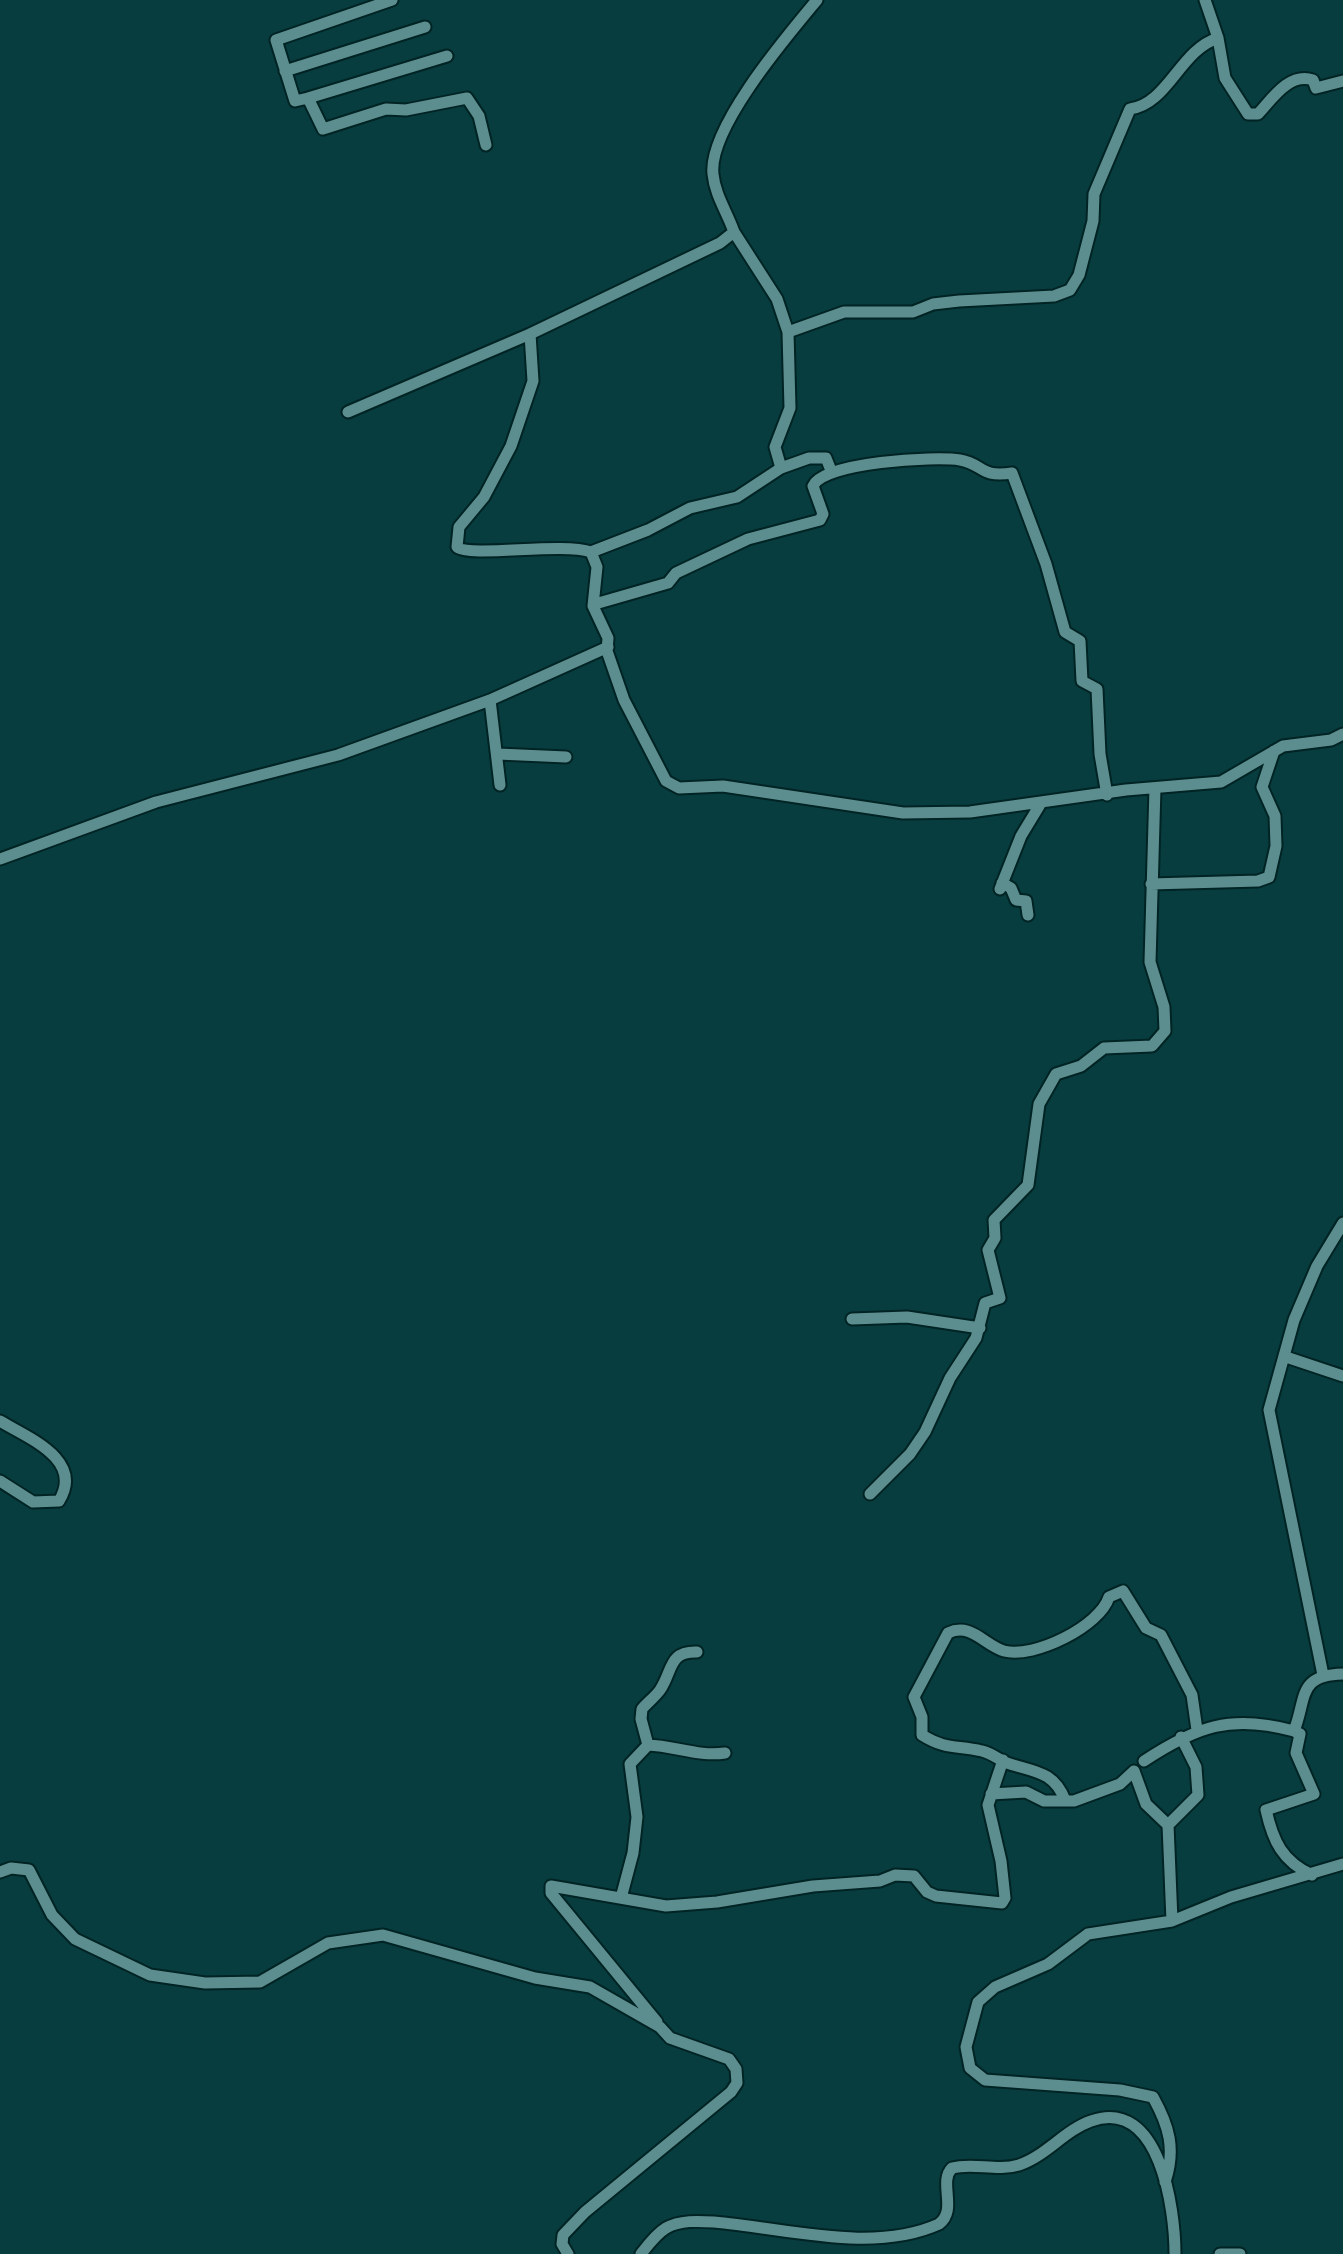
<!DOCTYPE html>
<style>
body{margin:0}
canvas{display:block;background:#073d3f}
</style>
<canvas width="1343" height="2254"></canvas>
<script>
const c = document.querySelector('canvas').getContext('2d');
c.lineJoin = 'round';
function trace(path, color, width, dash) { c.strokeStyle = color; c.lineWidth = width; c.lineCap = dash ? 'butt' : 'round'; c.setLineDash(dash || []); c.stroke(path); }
const street = new Path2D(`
 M392,0L276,40L295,101L308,98L323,129L386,109L406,110L467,98L479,116L486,145
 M817,0C788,35 708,128 713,174C715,195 727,212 734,232L720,243L530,334L533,381L511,446L484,497L459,527L457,547C471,558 561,542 591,552L597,567L593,606L608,638L607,651L624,700L666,781L679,788L723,786L903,813L970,812L1126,790L1221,782L1283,746L1331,740L1343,734
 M1205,0L1218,38L1225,78L1248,114H1258C1272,99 1289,72 1313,80L1316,88L1343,81
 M285,71L425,27
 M308,98L447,56
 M734,232L777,299L788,332L790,408L775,447L781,468
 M788,332L844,312H913L933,304L959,301L1054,296L1070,290L1079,275L1093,221L1094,194L1130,109C1168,104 1180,50 1218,38
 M348,412L530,334
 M591,552L648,530L690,508L737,497L781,468L809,458H826L832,473
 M595,604L668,583L676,573L748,539L820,520L823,514L813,486C823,462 935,456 960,460C984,464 979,478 1012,473L1046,564L1065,632L1080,641L1082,681L1097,689L1100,754L1107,795
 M490,700L500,785
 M498,754L566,757
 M0,859L156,802L338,755L490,700L608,647
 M1002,883L1011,888L1016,900L1026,901L1028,915
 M1151,884L1258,881L1269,877L1276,846L1275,816L1262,787L1274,751
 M1000,889L1021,836L1041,803
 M852,1319L907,1317L980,1328
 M1286,1357L1343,1376
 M0,1421C26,1437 85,1459 59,1501L33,1502L0,1481
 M870,1494L910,1454L925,1432L950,1378L976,1338L985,1303L1000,1298L988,1250L995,1238L994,1220L1028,1185L1039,1104L1056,1074L1081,1066L1104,1048L1152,1046L1165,1031L1164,1007L1150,962L1155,788
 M697,1652C668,1651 673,1671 660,1690C655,1697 648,1702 642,1709L641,1719L648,1745C675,1746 699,1757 725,1753
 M1323,1675L1269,1410L1294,1320L1317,1266L1343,1223
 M1294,1731L1300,1734L1296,1753L1314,1794L1266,1810C1273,1841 1282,1861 1312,1875
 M1144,1761C1197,1726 1231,1714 1294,1731C1307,1698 1297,1675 1343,1674
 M1134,1771L1146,1804L1168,1825L1172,1921
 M991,1794L1026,1792L1044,1801H1074L1120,1784L1134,1771
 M1065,1800C1054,1772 1036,1772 1010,1764C1000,1761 992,1753 982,1751C956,1745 946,1750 922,1735V1717L914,1697L948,1633C971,1622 984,1645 1004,1651C1034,1659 1100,1626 1109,1597L1123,1591L1146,1628L1161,1635L1192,1695L1197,1730
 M1168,1825L1198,1795L1196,1767L1181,1737
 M0,1872L11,1868L29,1870L52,1915L75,1939L150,1975L205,1983L260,1982L328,1943L383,1935L535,1978L590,1987L660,2027L670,2038L729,2059L736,2069L737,2083L731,2092L585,2212L563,2235L562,2244L568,2254
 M621,1898L633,1853L637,1817L630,1764L648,1745
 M657,2022L551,1893V1886L666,1906L717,1902L813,1886L880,1881L895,1875L914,1876L927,1892L936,1896L1002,1903L1005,1898L1001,1861L988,1805L1003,1760
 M1165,2182C1176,2149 1169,2126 1153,2097L1120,2090L985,2080L970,2068L966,2047L978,2002L995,1987L1048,1964L1088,1934L1172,1921L1231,1897L1343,1864
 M641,2254C648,2245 656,2234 666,2228C680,2220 698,2221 714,2222C785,2228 873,2254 939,2224C958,2210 938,2182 952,2168C974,2162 996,2172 1019,2165C1046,2156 1065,2130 1091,2121C1160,2096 1175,2210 1175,2254
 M1220,2254H1240`);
trace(street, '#002324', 15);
trace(street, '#5d8e8f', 11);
</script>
